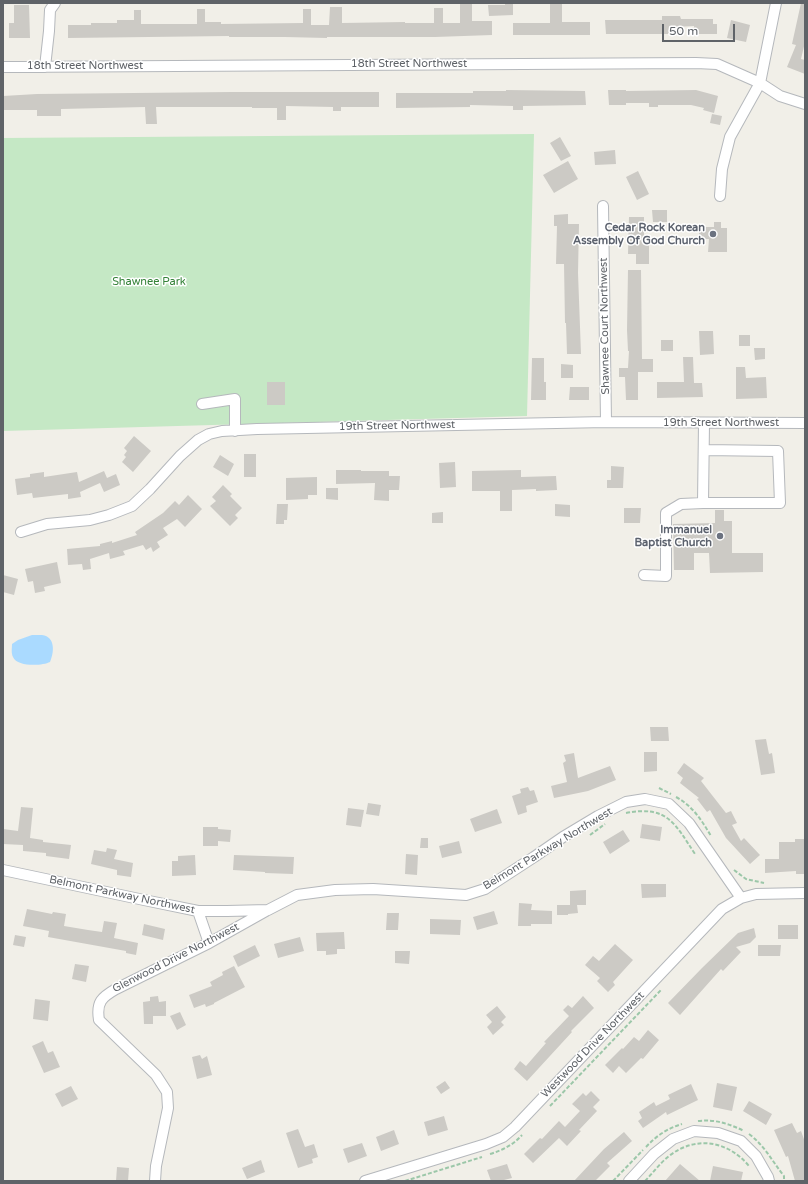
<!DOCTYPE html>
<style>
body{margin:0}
#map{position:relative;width:808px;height:1184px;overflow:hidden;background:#f1efe8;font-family:"Varela Round",sans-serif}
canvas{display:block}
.frame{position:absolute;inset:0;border:4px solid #5f6368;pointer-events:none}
.scale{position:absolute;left:662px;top:24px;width:73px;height:18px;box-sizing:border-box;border:2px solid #5f6368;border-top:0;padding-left:5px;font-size:12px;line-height:14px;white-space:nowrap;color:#5f6368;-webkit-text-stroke:3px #fff;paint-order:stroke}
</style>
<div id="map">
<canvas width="808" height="1184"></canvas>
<div class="frame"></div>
<div class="scale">50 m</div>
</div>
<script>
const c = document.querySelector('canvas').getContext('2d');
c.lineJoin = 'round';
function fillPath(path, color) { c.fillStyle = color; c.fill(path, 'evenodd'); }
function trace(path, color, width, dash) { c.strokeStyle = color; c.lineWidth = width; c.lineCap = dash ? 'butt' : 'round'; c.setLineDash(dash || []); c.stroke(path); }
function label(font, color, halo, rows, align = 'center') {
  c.font = font + ' "Varela Round",sans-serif'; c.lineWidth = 3; c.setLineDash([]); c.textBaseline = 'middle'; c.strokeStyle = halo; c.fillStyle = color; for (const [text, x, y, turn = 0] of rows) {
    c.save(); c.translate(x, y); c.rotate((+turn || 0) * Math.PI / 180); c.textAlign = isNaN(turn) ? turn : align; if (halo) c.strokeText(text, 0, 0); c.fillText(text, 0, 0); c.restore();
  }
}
fillPath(new Path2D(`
 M534,134L527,416L3,431V138Z`), '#c5e8c5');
fillPath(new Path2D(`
 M32,635C35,635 39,635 42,635C56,637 54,653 50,662C42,666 17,667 13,657C11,653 12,648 12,644L18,640Z`), '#aadaff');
fillPath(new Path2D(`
 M505,3H513V15L489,16L488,5H505Z
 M801,3H805V42L801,59L805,60V74L787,67L796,45L792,44Z
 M460,4H472V21H492V35L435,37H327V38L285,37H229V36L68,38V25H91V23H117V20H134V10H141V24H197V9H205V22H221V24L303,23V9H311V25H329L330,7H342V23L405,22V23H434V8H443V23H460Z
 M550,4H562V22H590V35H513V23H550Z
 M14,5H29L30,38H9V23H14Z
 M662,16H680L681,19H713V24H717V34H694V26L675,27V34H606L605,20H662Z
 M731,20L750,25L746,42L727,38Z
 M506,90L585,91L586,105L523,106V110H513V106L470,105V107L396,108V93H473V91H506Z
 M608,90H626V91L696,90L718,96L714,113L703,110L704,108L691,105H658V107H649V103H626V105H609Z
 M231,92H379V107H341V111H333V107L286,106V120H277V108H252V107H156L157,124H146L145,107L61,109V116H37V110H3V96L37,94Z
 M712,114L722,116L720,125L710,123Z
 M560,137L571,156L561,161L550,143Z
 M615,150L616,164L595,165L594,152Z
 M568,161L578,179L554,193L543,175Z
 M638,171L649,194L637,200L626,177Z
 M652,210H667V222H653Z
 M568,214V224H579L578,273L581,354H567L566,323H565L564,264H556L557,226H554V215Z
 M629,217H644V240H649V264H636V254H628Z
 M714,222H721V228H727V252H708L709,239H699V227H714Z
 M628,270H641L642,359H653V372H638V400H626L625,377H619V368H628L629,351H628L627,330Z
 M699,331H713L714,354L700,355Z
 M739,335H750V346H739Z
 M661,340H673V351H661Z
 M754,348H765V359L755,360Z
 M683,357H693L694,383H702L703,397L657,398V382H684Z
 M532,358H544V382H546V400H531Z
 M561,364L573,365V378H561Z
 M736,367H745L746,378L766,377L767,398L736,399Z
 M267,382H285V405H267Z
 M570,387H589V400H569Z
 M134,436L151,451L133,472L122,462L126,457L124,455L127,451L124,448Z
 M244,454H256V477H244Z
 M220,455L234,464L228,476L213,467Z
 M455,462L456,487L440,488L439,463Z
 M611,466L624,467L623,488H607V480H611Z
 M336,470H361V471H389V476H400L399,490H389V501L374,500L375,483L336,484Z
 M521,470V477L556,476L557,490L536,491V489L512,490V511H500V491H472V471Z
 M104,471L107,478L116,474L120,485L104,492L100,483L80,492L81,497L68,499V494L33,498L32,493L17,495L15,479L30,477V474L44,472V477L77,472L79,482Z
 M317,477V495H308V499L286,500V478Z
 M223,485L232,494L230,496L242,508L235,515L238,518L230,526L210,506L216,501L212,497Z
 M326,488H338V500L326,499Z
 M188,495L202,509L185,527L177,519L163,528L168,535L157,542L160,547L153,552L151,547L146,550L143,545L123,551L125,555L110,559L109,553L90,559L91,569L83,570L82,564L68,565L67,549L100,546V544L112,541V543L137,535L135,532L163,513L175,501L179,505Z
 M277,504H288L287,520H284V524H276Z
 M555,504L570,505V517L555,516Z
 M624,508H641L640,523H624Z
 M715,510H724V521H732V553H763V572L710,573L709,553H694V570H674L673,524L715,523Z
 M443,512V523H432V513Z
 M57,562L61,583L44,587L45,591L35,593L33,581L28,582L25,569Z
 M3,575L18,579L14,595L3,592Z
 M650,727H668L669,741H651Z
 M766,739L769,754L772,753L775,773L761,775L755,740Z
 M644,752H657V771L644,772Z
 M574,753L578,778L610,766L616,780L588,791L554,798L551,786L567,782L563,763L566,761L564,755Z
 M684,763L704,778L701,781L726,813L731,811L737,823L732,825L741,841L744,838L760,855L750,864L726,838L710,810L707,812L697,799L699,798L680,783L683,778L677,773Z
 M528,787L530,791L534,790L538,802L526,806L527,812L518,815L512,796L521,793L520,789Z
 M368,803L381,805L379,816L366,814Z
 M21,807L33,808L30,838L43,840V842L71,845L69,859L46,856V853L23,851V845L3,844V829L18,831Z
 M348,808L364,810L361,827L346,825Z
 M497,809L502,823L475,832L470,819Z
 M642,824L662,827L660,841L640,838Z
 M203,827H218V829L231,830L230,842L218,841V846H203Z
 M623,830L630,841L610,854L603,842Z
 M421,838H428V848H420Z
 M795,839H805V874H796V871L765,873V859H779V842H795Z
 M459,841L462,853L442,858L439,846Z
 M107,848L117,850L114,859L133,863L131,877L117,875V870L91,864L94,850L106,852Z
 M406,854L418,855L417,875L405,874Z
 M195,855L196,875L172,876V861H178V856Z
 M234,855L294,857L293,874L265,873V872L233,870Z
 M641,884H666V897L642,898Z
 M586,890V905H573H577L578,913L568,914V915H557V905H570V891Z
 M519,903L532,904L531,910L552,911V924H531V926H518Z
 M27,909L52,914L53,912L66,914L64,926L88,930L102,932L104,921L117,923L114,938L138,943L136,955L126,953V951L48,937L49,931L23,926Z
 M494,911L498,924L477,930L473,917Z
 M387,913H399L398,930H386Z
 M430,919L461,920L460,935L430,934Z
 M144,924L165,929L163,940L142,935Z
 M778,925H798V939H778Z
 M754,928L756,937L750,943L736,947L741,952L723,971L721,969L680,1015L668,1003L702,968L738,933Z
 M344,932L345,949H337V954L326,955V951H317L316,933Z
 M15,935L26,937L24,947L13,945Z
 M300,937L304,951L278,958L274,944Z
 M615,944L633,960L613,982L615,985L608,992L597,981L600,978L585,965L593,956L599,961Z
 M255,945L260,956L238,967L233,956Z
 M758,945H781L780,956H758Z
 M395,951H410L409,964L395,963Z
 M75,964L89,966L86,982L72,979Z
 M234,966L245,987L214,1003V1004L206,1007L205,1004L194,1008L189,995L212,986L210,982L223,975L222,972Z
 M158,996L159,1002L166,1001V1016H153V1024H144L143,1002L150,1001V997Z
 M583,996L594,1008L571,1031L572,1032L527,1081L514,1069L520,1061L526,1066L546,1043L544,1042L569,1016L563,1010L568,1005L572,1008Z
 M35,999L50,1001L48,1021L33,1019Z
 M497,1006L506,1017L501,1022L504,1025L493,1035L487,1027L492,1022L486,1015Z
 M180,1012L186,1025L177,1030L170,1016Z
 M648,1030L659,1040L643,1059L641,1058L626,1073L619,1066L613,1073L605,1065L622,1048L623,1049L634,1037L639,1041Z
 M43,1041L48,1053L53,1051L60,1067L44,1073L32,1046Z
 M200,1055L202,1059L207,1056L212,1075L197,1079L192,1057Z
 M445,1081L450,1088L441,1094L436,1087Z
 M717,1083L737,1087L732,1111L713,1107Z
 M691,1084L698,1100L667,1115L666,1112L643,1128L638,1121L642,1118L639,1112L654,1102L656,1106L670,1099L668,1095Z
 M71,1086L78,1099L62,1107L55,1094Z
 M591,1091L600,1100L593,1107L597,1111L579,1130L581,1131L567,1146L559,1138L533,1163L524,1154L540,1138L542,1139L559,1121L565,1127L580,1111L572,1104L583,1093L586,1096Z
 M749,1101L772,1114L766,1125L743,1111Z
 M444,1116L448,1130L428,1136L424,1122Z
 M792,1123L797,1133L801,1131L805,1142V1181H795L788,1156L786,1157L774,1130Z
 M298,1129L305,1147L314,1144L318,1157L312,1159L313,1163L298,1168L286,1133Z
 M394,1130L399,1144L381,1151L376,1137Z
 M624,1132L632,1141L607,1163L610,1166L595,1181H574L604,1149Z
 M362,1143L367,1156L348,1163L343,1149Z
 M261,1160L265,1172L247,1179L242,1168Z
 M507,1164L512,1178L500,1181H491L487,1170Z
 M680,1164L700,1181H665Z
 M713,1166L743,1172L741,1181H710Z
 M117,1167L129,1168L128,1181H116Z`), '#cccac5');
const minor = new Path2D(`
 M3,67L696,63L717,64L760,83L780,96L805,104
 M45,67L49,31L50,10L55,3
 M720,196L722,169L730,137L760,83L776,3
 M603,206L606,422
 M202,404L235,399V431
 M704,450L778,451L780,503H703L704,423
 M21,532L47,524L90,520L109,515L132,506L150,489L180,456L198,440L209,434L222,431L257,429L606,422L805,423
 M644,575L666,576V513L681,504L703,503
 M3,870L144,900L198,911H227L268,910L297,895L335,890L373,889L466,895L485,889L534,857L563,837L598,816L626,802L645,799L669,804L689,823L741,898
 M198,911L209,943
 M155,1181L156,1166L168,1108L167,1092L156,1075L99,1020C96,1002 102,997 116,989L209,943L266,911
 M365,1181L486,1144L503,1137L515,1127L722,909L741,898L756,894L805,893
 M629,1181L654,1154L673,1139L694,1131L718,1133L741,1141L756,1156L768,1177L769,1181`);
trace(minor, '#b5b8bc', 12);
trace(new Path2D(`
 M659,788L671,794
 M676,797C693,806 702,821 711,836
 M626,813C668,805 675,824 695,854
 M590,835L605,824
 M734,870L746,879L764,883
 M550,1106L661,990
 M698,1121C715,1119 730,1124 744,1131
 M749,1134C765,1146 772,1161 784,1176V1181
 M646,1147C656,1136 668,1128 682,1124
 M490,1154C503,1150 513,1145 522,1135
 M405,1181L482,1157
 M613,1181L643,1150
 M645,1181C653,1173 660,1163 669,1156C696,1135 728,1141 749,1166`), '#9cc7a9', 2, [4, 2]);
trace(minor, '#fff', 10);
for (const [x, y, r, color] of [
 [713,234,4,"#6b7280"],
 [720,536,4,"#6b7280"]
]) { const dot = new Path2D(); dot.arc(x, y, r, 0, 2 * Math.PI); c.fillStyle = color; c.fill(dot); trace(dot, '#fff', 1.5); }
label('11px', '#5f6368', '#fff', [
 ["18th Street Northwest",409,64],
 ["18th Street Northwest",85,66],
 ["Shawnee Court Northwest",605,326,-91],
 ["19th Street Northwest",721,423],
 ["19th Street Northwest",397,426,-1],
 ["Belmont Parkway Northwest",548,849,-31],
 ["Belmont Parkway Northwest",122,895,12],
 ["Glenwood Drive Northwest",176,958,-27],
 ["Westwood Drive Northwest",593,1045,-46]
]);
label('bold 11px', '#5b616d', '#fff', [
 ["Cedar Rock Korean",705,228],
 ["Assembly Of God Church",705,241],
 ["Immanuel",712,530],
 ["Baptist Church",712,543]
], 'right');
label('11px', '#348238', '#fff', [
 ["Shawnee Park",149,282]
]);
</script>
